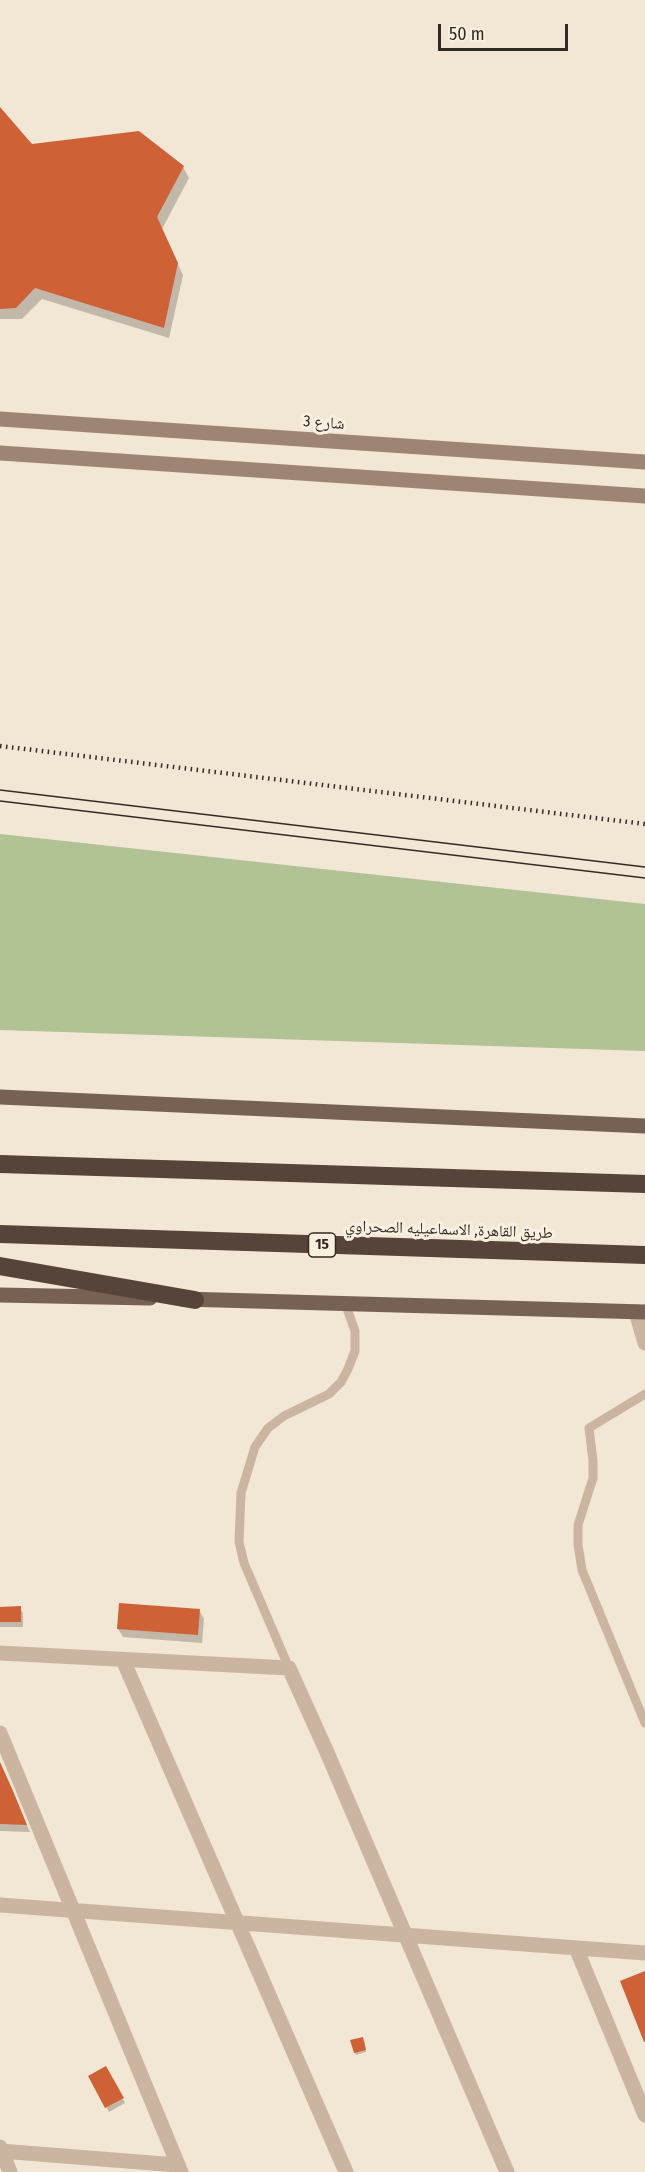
<!DOCTYPE html>
<meta charset="utf-8">
<style>
body{margin:0}
#map{position:relative;width:645px;height:2172px;overflow:hidden;background:#f2e6d5;font-family:"Fira Sans Condensed",sans-serif}
canvas{display:block}
.scale{position:absolute;left:438px;top:24px;width:130px;height:27px;box-sizing:border-box;border:3px solid #342a24;border-top:0;padding-left:8px;font-size:18px;line-height:21px;white-space:nowrap;color:#342a24;-webkit-text-stroke:4px #faf0e1;paint-order:stroke}
</style>
<div id="map">
<canvas width="645" height="2172"></canvas>
<div class="scale">50 m</div>
</div>
<script>
const c = document.querySelector('canvas').getContext('2d');
c.lineJoin = 'round';
function fillPath(path, color) { c.fillStyle = color; c.fill(path, 'evenodd'); }
function trace(path, color, width, dash) { c.strokeStyle = color; c.lineWidth = width; c.lineCap = dash ? 'butt' : 'round'; c.setLineDash(dash || []); c.stroke(path); }
function label(font, color, halo, rows, align = 'center') {
  c.font = font + ' "Fira Sans Condensed","Noto Naskh Arabic",sans-serif'; c.lineWidth = 6; c.setLineDash([]); c.textBaseline = 'middle'; c.strokeStyle = halo; c.fillStyle = color; for (const [text, x, y, turn = 0] of rows) {
    c.save(); c.translate(x, y); c.rotate((+turn || 0) * Math.PI / 180); c.textAlign = isNaN(turn) ? turn : align; if (halo) c.strokeText(text, 0, 0); c.fillText(text, 0, 0); c.restore();
  }
}
fillPath(new Path2D(`
 M0,834L645,904V1051L0,1030Z`), '#b1c295');
fillPath(new Path2D(`
 M0,109L31,146L183,167L189,178L162,229L183,275L169,338L42,299L22,319H0Z
 M120,1604L199,1610L204,1619L202,1643L123,1637L118,1629Z
 M0,1608H20L23,1613V1627H0Z
 M0,1773L6,1780L30,1832L0,1831Z
 M364,2040L366,2052L356,2055L355,2053Z
 M106,2068L125,2103L109,2112L90,2076Z`), '#0003');
fillPath(new Path2D(`
 M0,107L32,144L139,131L184,166L157,217L178,263L164,328L35,288L16,308L0,309Z
 M119,1603L200,1609L198,1635L117,1629Z
 M21,1606V1622H0V1607Z
 M0,1762L13,1791L27,1825L0,1824Z
 M645,1971V2042H644L620,1981Z
 M363,2037L366,2050L354,2053L350,2040Z
 M106,2066L124,2098L105,2108L88,2076Z`), '#cf6137');
trace(new Path2D(`
 M645,1394L589,1428L593,1461V1478L578,1525V1545L582,1570L645,1723
 M289,1668L244,1563L239,1542L241,1493L255,1447L268,1428L284,1416L329,1394L341,1382L348,1369L355,1351V1331L345,1303`), '#cbb5a1', 9);
trace(new Path2D(`
 M636,1312L645,1343
 M0,1653L289,1668L326,1750L507,2172
 M123,1660L346,2172
 M0,1733L181,2172
 M0,1905L645,1953
 M576,1948L645,2115
 M0,2147L10,2172
 M0,2151L177,2165`), '#cbb5a1', 15);
trace(new Path2D(`
 M0,419L645,462
 M0,453L645,496`), '#9e8472', 15);
trace(new Path2D(`
 M0,1097L645,1126
 M0,1295L150,1298
 M183,1299L645,1312`), '#776154', 15);
trace(new Path2D(`
 M0,1164L645,1184
 M0,1234L645,1255
 M0,1266L195,1300`), '#56443a', 18);
trace(new Path2D(`
 M0,790L645,867
 M0,801L645,878`), '#342a24', 1.5);
trace(new Path2D(`
 M0,746L645,824`), '#342a24', 4.5, [1.5, 4.5]);
for (const [x, y, w] of [
 [322,1245,27]
]) { const box = new Path2D(); box.roundRect(x - w / 2, y - 12, w, 24, 4.5); c.fillStyle = '#faf0e1'; c.fill(box); trace(box, '#342a24', 1.5); }
label('bold 15px', '#342a24', null, [
 ["15",322,1245]
]);
label('16px', '#342a24', '#faf0e1', [
 ["شارع 3",324,423,4],
 ["طريق القاهرة, الاسماعيليه الصحراوي",449,1230,2]
]);
</script>
